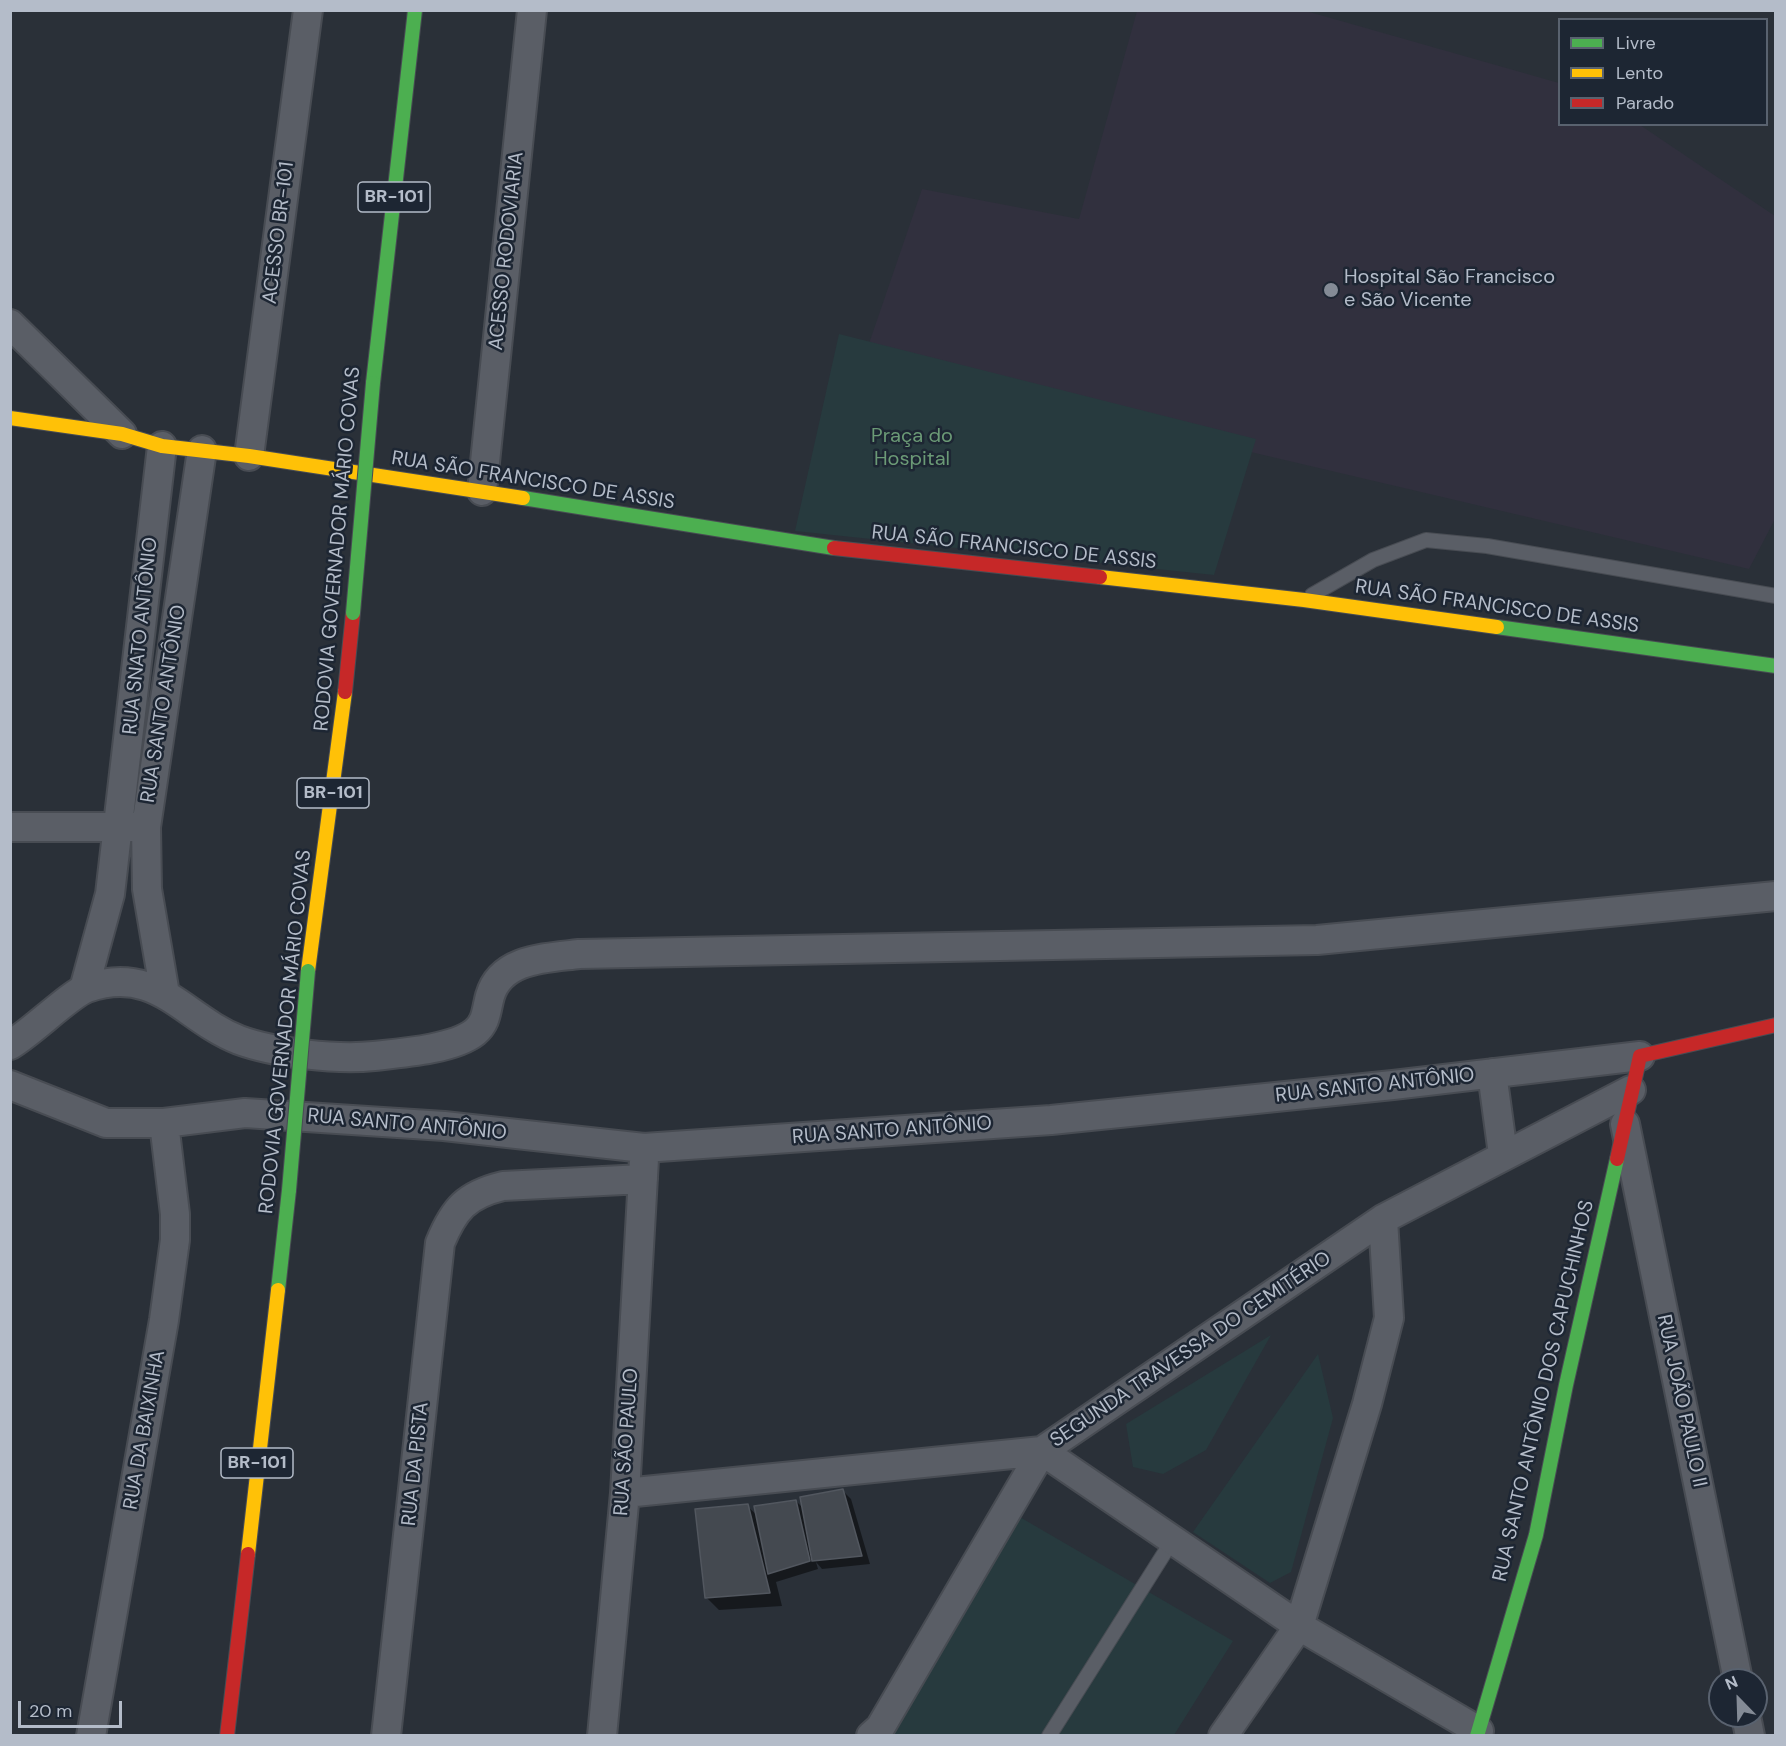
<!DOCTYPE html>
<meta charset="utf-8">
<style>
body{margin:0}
#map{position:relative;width:1786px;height:1746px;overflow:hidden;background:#2a3038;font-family:"DM Sans",sans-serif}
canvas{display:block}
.frame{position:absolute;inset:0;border:12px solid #b4bcc9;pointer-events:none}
.legend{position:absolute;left:1558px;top:18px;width:210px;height:108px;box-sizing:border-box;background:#1d2633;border:2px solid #59626f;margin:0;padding:8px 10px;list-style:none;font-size:18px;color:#b4bcc9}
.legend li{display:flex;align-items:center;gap:12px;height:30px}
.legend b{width:30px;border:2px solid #59626f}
.north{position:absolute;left:1708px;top:1668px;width:60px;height:60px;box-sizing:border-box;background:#1d2633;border:2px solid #59626f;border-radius:50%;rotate:337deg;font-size:16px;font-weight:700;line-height:24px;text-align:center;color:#b4bcc9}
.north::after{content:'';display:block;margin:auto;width:21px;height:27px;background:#848b96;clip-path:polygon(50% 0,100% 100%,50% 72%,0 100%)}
.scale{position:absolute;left:18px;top:1701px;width:104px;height:27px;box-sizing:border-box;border:3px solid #b4bcc9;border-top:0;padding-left:8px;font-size:18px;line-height:21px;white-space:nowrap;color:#b4bcc9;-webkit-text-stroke:4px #1d2633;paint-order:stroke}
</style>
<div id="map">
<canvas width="1786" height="1746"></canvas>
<div class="frame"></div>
<ul class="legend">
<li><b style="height:8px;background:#4caf50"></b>Livre</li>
<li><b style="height:8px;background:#ffc107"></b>Lento</li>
<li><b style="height:8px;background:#c62828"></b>Parado</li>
</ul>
<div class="north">N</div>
<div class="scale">20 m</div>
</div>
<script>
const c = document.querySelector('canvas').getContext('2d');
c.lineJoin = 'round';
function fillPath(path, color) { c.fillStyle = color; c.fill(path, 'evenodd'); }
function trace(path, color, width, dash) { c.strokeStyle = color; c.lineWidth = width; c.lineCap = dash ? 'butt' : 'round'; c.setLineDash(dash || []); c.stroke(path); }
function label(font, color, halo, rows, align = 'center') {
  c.font = font + ' "DM Sans",sans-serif'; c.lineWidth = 5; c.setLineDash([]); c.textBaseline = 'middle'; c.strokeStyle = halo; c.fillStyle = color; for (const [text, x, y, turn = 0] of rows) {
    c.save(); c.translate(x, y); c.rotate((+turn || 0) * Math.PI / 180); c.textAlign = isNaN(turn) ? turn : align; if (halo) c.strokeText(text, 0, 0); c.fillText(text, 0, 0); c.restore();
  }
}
fillPath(new Path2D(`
 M1137,11H1306L1559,83L1560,124L1640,125L1775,216V519L1749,569L863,361L922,189L1079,219Z`), '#31303e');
fillPath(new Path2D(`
 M839,334L1256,439L1214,575L795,531Z
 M1271,1335L1206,1450L1163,1474L1133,1467L1126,1424Z
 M1318,1354L1333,1418L1291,1572L1270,1583L1193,1532Z
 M1018,1516L1233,1641L1174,1735L885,1736Z`), '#273a3e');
fillPath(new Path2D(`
 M842,1490L851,1499L870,1564L822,1569L816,1562L818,1569L776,1582L782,1606L719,1610L706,1597L747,1506L757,1515L796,1501L804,1509Z`), '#0007');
const building = new Path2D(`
 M843,1489L862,1556L812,1561L800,1497Z
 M796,1500L810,1561L768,1574L754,1506Z
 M748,1504L770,1593L705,1598L695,1509Z`);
fillPath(building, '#444950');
trace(building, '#52575f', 1.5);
const lane = new Path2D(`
 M1312,595L1373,560L1426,540L1487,546L1776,596
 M1049,1736L1172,1541`);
const street = new Path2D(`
 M10,324L122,434
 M249,456L308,10
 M482,491L532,10
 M10,827H137
 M84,989L110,894L162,446
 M165,994L147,889L146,827L202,450
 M10,1045C31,1033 70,994 87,988C157,964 183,1018 239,1040C274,1053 337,1060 374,1056C402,1053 454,1049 475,1032C487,1022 486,1010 490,996C501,958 547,958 579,954L1317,940L1776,896
 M1492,1073L1503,1154
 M10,1085L106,1123H164L245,1113L444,1126L644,1148L1051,1120L1393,1085L1640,1056
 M1625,1124L1738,1680
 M625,1493L1042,1451L1299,1626L1479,1731
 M1746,1716L1750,1736
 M91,1736L164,1320L175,1240V1214L164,1123
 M386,1736L440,1243C454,1209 466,1195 503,1186L643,1179
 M602,1736L625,1493L644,1159
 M871,1736L880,1728L1042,1451L1383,1219L1631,1090
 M1223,1736L1299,1626L1367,1404L1389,1318L1383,1219`);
const fast = new Path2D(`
 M373,383L415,10
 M523,498L834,548
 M1497,627L1776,666
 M278,1290L289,1190
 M1477,1736L1536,1535L1566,1385L1617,1159`);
const slow = new Path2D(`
 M10,418L122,434L162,446L249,456L523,498
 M1100,577L1304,600L1497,627
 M308,971L345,692
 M248,1554L278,1290`);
const jam = new Path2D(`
 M834,548L1100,577
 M345,692L353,613
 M1617,1159L1640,1056L1776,1025
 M227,1736L248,1554`);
trace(lane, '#484c53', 16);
trace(street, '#484c53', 32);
trace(fast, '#484c53', 16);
trace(slow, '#484c53', 16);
trace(jam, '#484c53', 16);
trace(lane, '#5a5e66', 14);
trace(street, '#5a5e66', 28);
trace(fast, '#4caf50', 14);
trace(slow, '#ffc107', 14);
trace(jam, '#c62828', 14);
const fastBridge = new Path2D(`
 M353,613L373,383
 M289,1190L308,971`);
trace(fastBridge, '#474c53', 16, []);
trace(fastBridge, '#4caf50', 14);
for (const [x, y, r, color] of [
 [1331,290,8,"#848b96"]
]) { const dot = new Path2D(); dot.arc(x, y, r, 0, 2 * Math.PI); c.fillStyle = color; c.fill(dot); trace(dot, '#1d2633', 2); }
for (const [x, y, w] of [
 [394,197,72],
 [333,793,72],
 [257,1463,72]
]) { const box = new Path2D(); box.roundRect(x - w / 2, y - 15, w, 30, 4.5); c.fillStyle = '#1d2633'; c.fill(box); trace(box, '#b4bcc9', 1.5); }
label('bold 18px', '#b4bcc9', null, [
 ["BR-101",394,197],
 ["BR-101",333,793],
 ["BR-101",257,1463]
]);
label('20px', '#b4bcc9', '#1d2633', [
 ["ACESSO BR-101",279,233,-83],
 ["ACESSO RODOVIARIA",507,251,-84],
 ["RUA SÃO FRANCISCO DE ASSIS",533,481,9],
 ["RUA SÃO FRANCISCO DE ASSIS",1014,548,6],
 ["RODOVIA GOVERNADOR MÁRIO COVAS",338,549,-85],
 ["RUA SÃO FRANCISCO DE ASSIS",1497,607,8],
 ["RUA SNATO ANTÔNIO",141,636,-84],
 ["RUA SANTO ANTÔNIO",164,704,-81],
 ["RODOVIA GOVERNADOR MÁRIO COVAS",286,1032,-84],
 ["RUA SANTO ANTÔNIO",1375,1086,-6],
 ["RUA SANTO ANTÔNIO",407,1125,5],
 ["RUA SANTO ANTÔNIO",892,1131,-4],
 ["SEGUNDA TRAVESSA DO CEMITÉRIO",1191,1350,-34],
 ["RUA SANTO ANTÔNIO DOS CAPUCHINHOS",1544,1391,-77],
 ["RUA JOÃO PAULO II",1681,1401,78],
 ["RUA DA BAIXINHA",145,1430,-80],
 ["RUA SÃO PAULO",627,1442,-86],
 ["RUA DA PISTA",416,1464,-84]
]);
label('20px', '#b4bcc9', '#1d2633', [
 ["Hospital São Francisco",1344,278],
 ["e São Vicente",1344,301]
], 'left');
label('20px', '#6b9a76', '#1d2633', [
 ["Praça do",912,437],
 ["Hospital",912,460]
]);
</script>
